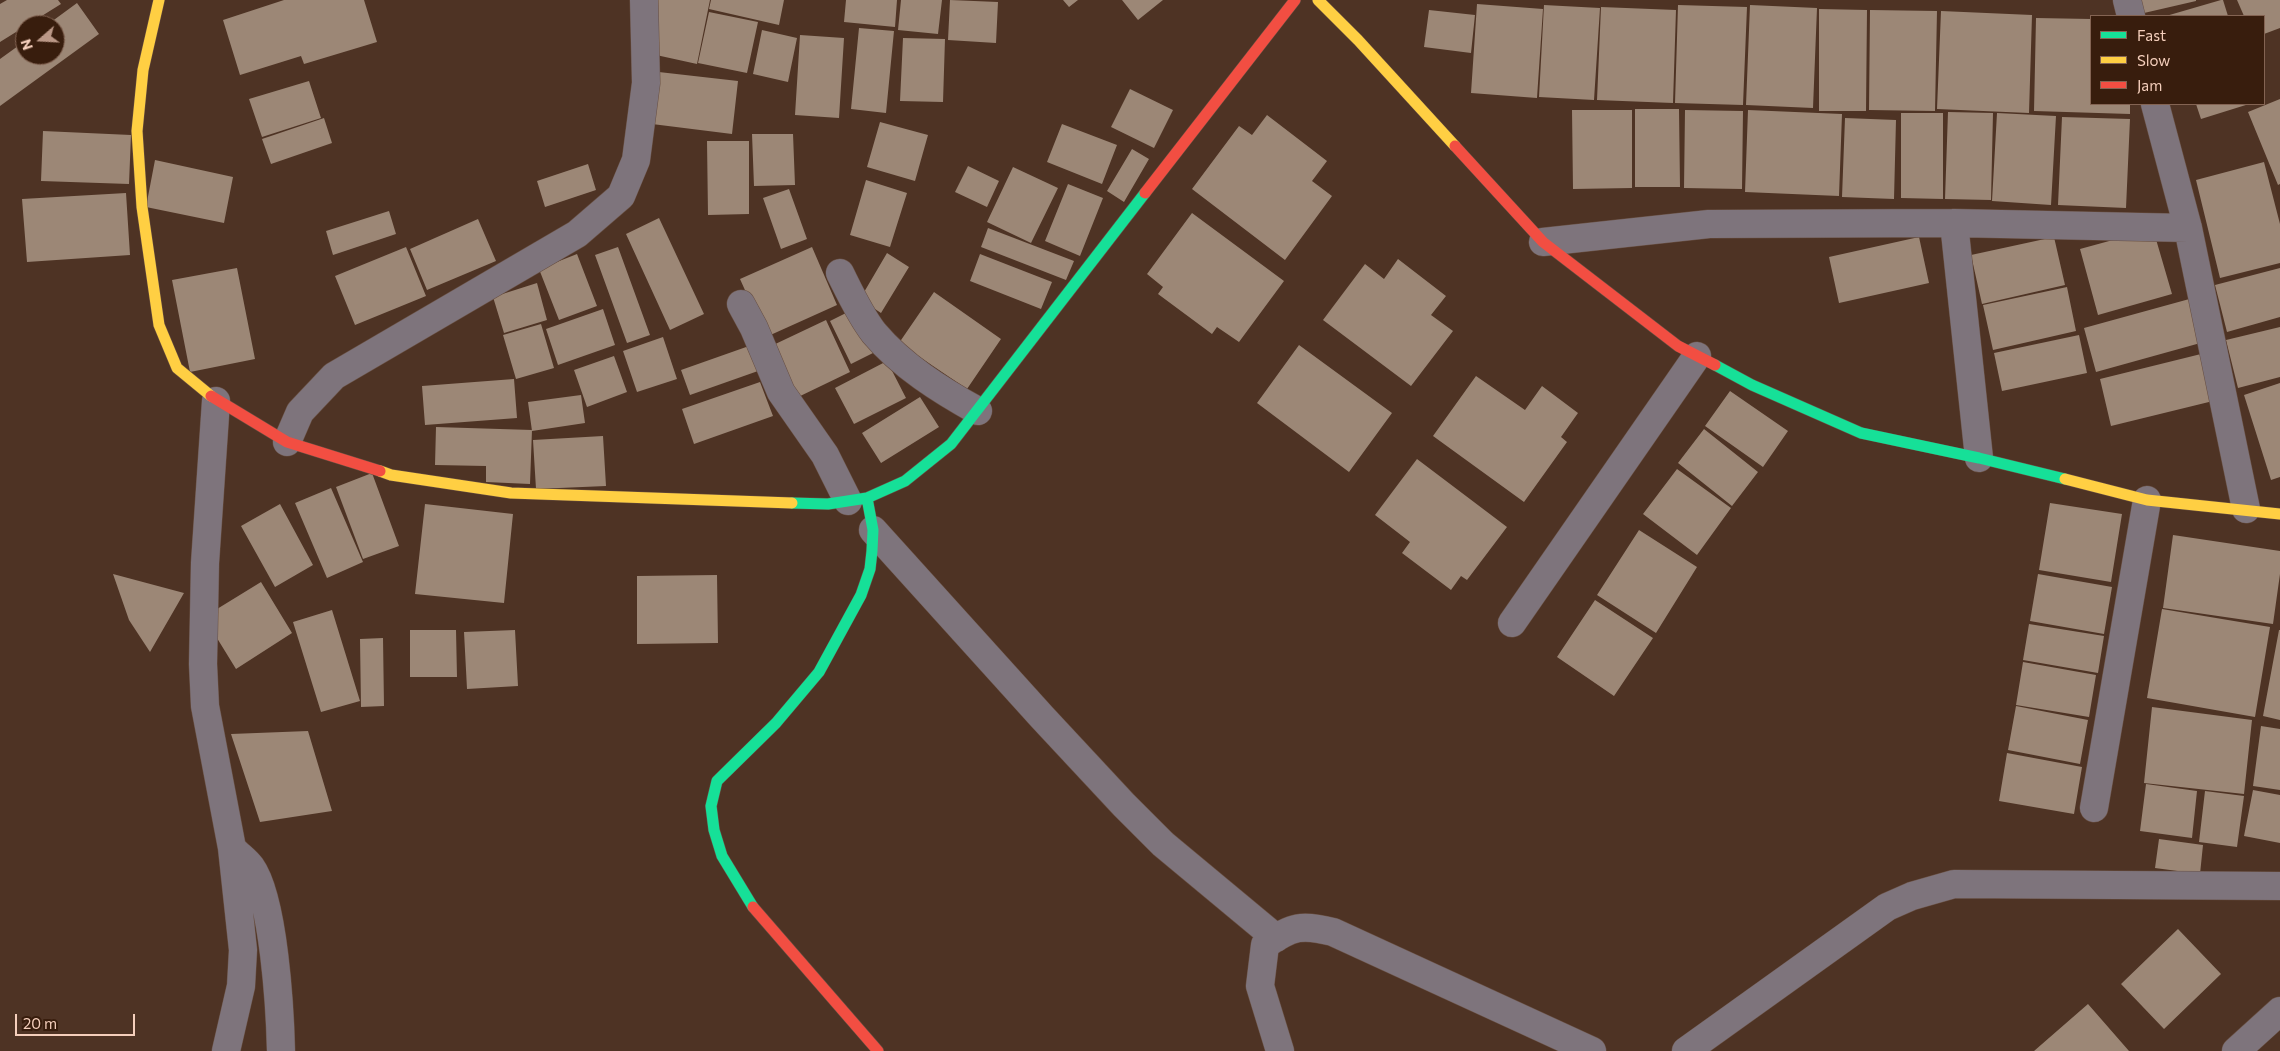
<!DOCTYPE html>
<style>
body{margin:0}
#map{position:relative;width:2280px;height:1051px;overflow:hidden;background:#4e3324;font-family:Commissioner,sans-serif}
canvas{display:block}
.legend{position:absolute;left:2090px;top:15px;width:175px;height:90px;box-sizing:border-box;background:#381d0d;border:1px solid #846453;margin:0;padding:6px 9px;list-style:none;font-size:15px;color:#f5cfbc}
.legend li{display:flex;align-items:center;gap:10px;height:25px}
.legend b{width:25px;border:1px solid #846453}
.north{position:absolute;left:15px;top:15px;width:50px;height:50px;box-sizing:border-box;background:#381d0d;border:1px solid #846453;border-radius:50%;rotate:251deg;font-size:14px;font-weight:700;line-height:20px;text-align:center;color:#f5cfbc}
.north::after{content:'';display:block;margin:auto;width:18px;height:22px;background:#bb9887;clip-path:polygon(50% 0,100% 100%,50% 72%,0 100%)}
.scale{position:absolute;left:15px;top:1014px;width:120px;height:22px;box-sizing:border-box;border:2px solid #f5cfbc;border-top:0;padding-left:6px;font-size:15px;line-height:18px;white-space:nowrap;color:#f5cfbc;-webkit-text-stroke:4px #381d0d;paint-order:stroke}
</style>
<div id="map">
<canvas width="2280" height="1051"></canvas>
<ul class="legend">
<li><b style="height:6px;background:#16e098"></b>Fast</li>
<li><b style="height:6px;background:#ffcf43"></b>Slow</li>
<li><b style="height:6px;background:#f24e42"></b>Jam</li>
</ul>
<div class="north">N</div>
<div class="scale">20 m</div>
</div>
<script>
const c = document.querySelector('canvas').getContext('2d');
c.lineJoin = 'round';
function fillPath(path, color) { c.fillStyle = color; c.fill(path, 'evenodd'); }
function trace(path, color, width, dash) { c.strokeStyle = color; c.lineWidth = width; c.lineCap = dash ? 'butt' : 'round'; c.setLineDash(dash || []); c.stroke(path); }
fillPath(new Path2D(`
 M7,0H58L61,4L0,42V4Z
 M284,0H364L377,42L304,64L301,56L240,75L223,20Z
 M658,0H710L697,64L647,53Z
 M711,0H784L779,25L709,9Z
 M846,0H897L895,27L844,22Z
 M901,0H942L938,34L898,30Z
 M950,0L998,2L996,43L948,40Z
 M1063,0H1078L1069,7Z
 M1122,0H1163L1138,20Z
 M2141,0H2196V1L2144,13Z
 M2221,0H2223L2228,16H2166Z
 M2237,0H2280V28L2264,34V16H2244Z
 M77,3L99,34L0,106V59L25,41V55H55V25H47Z
 M1477,4L1543,9L1537,98L1471,93Z
 M1544,5L1600,8L1594,100L1539,97Z
 M1678,5L1747,7L1743,105L1675,103Z
 M1750,5L1817,8L1813,108L1746,105Z
 M1601,7L1676,10L1673,103L1597,100Z
 M1819,9L1867,10L1866,111H1819Z
 M1429,10L1475,15L1471,53L1424,47Z
 M1870,10L1937,11L1935,111L1869,110Z
 M1941,11L2032,15L2029,113L1937,109Z
 M709,12L758,22L747,73L698,63Z
 M2036,18L2091,19V104H2130V114L2034,111Z
 M859,28L894,31L886,113L851,109Z
 M762,30L797,38L788,82L753,74Z
 M800,35L844,38L839,118L795,115Z
 M903,38L945,39L943,102L900,101Z
 M650,71L738,81L732,134L644,123Z
 M309,81L321,118L262,137L249,99Z
 M1130,89L1173,110L1154,148L1111,127Z
 M2280,99V184L2278,185L2248,112Z
 M2196,104H2249L2201,119Z
 M1635,109H1679L1680,187H1635Z
 M1572,110H1632V188L1573,189Z
 M1685,110L1743,111L1742,189L1684,188Z
 M1748,110L1842,114L1839,196L1745,192Z
 M1948,112L1993,113L1991,200L1945,199Z
 M1901,113H1943V199L1901,198Z
 M1997,113L2056,116L2051,205L1992,201Z
 M1267,115L1327,161L1312,181L1332,196L1285,260L1192,189L1239,126L1252,135Z
 M2062,117L2130,119L2126,208L2058,205Z
 M324,118L332,143L271,164L262,139Z
 M1845,118L1896,120L1894,199L1842,197Z
 M880,122L928,135L915,181L867,167Z
 M1062,124L1117,145L1102,184L1047,162Z
 M43,131L131,135L129,184L41,181Z
 M752,134H793L795,185L754,186Z
 M707,141H749V214L708,215Z
 M1132,149L1149,159L1124,202L1107,191Z
 M155,160L233,177L224,223L146,207Z
 M2264,162L2280,224V263L2220,278L2196,180Z
 M588,164L596,190L545,207L537,181Z
 M968,166L999,181L987,207L955,192Z
 M1013,167L1058,188L1031,243L987,222Z
 M866,180L907,193L890,247L850,235Z
 M1068,184L1103,198L1080,256L1045,241Z
 M789,189L807,239L781,249L763,198Z
 M126,193L130,255L27,262L22,199Z
 M389,211L396,234L333,255L326,231Z
 M1192,213L1284,281L1239,342L1217,327L1212,334L1158,294L1163,287L1147,274Z
 M659,218L704,314L670,330L626,234Z
 M478,219L496,261L427,290L410,249Z
 M988,228L1074,261L1066,280L981,247Z
 M2153,229L2172,294L2098,315L2080,249Z
 M1919,237L1929,283L1839,303L1829,257Z
 M2054,237L2065,285L1982,304L1971,255Z
 M406,247L426,296L355,325L335,276Z
 M618,247L650,335L627,343L595,255Z
 M812,247L837,305L766,337L740,279Z
 M887,253L909,267L881,313L860,299Z
 M577,254L597,306L559,320L539,269Z
 M980,254L1052,282L1041,309L970,281Z
 M1398,259L1446,296L1431,315L1453,331L1411,386L1323,320L1365,264L1384,279Z
 M237,268L255,359L190,372L172,280Z
 M2280,268V317L2227,332L2215,285Z
 M537,283L547,320L504,333L493,297Z
 M2067,287L2076,331L1993,350L1983,305Z
 M934,292L1001,339L967,389L899,343Z
 M2193,298L2204,342L2096,372L2084,328Z
 M856,308L877,351L851,364L830,321Z
 M603,309L615,345L558,365L546,329Z
 M826,320L850,372L794,399L769,347Z
 M541,324L554,368L516,379L503,335Z
 M2280,327V377L2238,388L2226,340Z
 M2079,335L2087,373L2002,391L1994,353Z
 M663,337L677,379L637,392L623,351Z
 M1299,345L1392,413L1349,472L1257,403Z
 M749,346L758,371L690,395L681,370Z
 M2201,354L2213,401L2111,426L2100,379Z
 M614,356L627,392L587,407L574,370Z
 M887,361L906,398L854,424L835,388Z
 M1476,376L1525,410L1542,386L1578,413L1561,437L1567,442L1524,502L1433,436Z
 M514,379L517,418L425,425L422,386Z
 M760,382L773,416L694,444L682,409Z
 M2280,383V477L2271,480L2244,395Z
 M1730,391L1788,431L1763,467L1705,426Z
 M581,395L585,423L532,431L528,402Z
 M920,397L939,427L881,463L862,433Z
 M436,427L532,430L530,484L486,482V466L435,465Z
 M1704,429L1758,472L1732,506L1678,463Z
 M603,436L606,486L536,489L533,440Z
 M1417,459L1507,527L1467,580L1461,576L1451,590L1402,553L1410,542L1375,515Z
 M1677,469L1731,508L1697,555L1643,514Z
 M372,473L399,546L363,559L336,487Z
 M331,488L363,562L327,578L295,503Z
 M2050,503L2122,514L2111,582L2039,570Z
 M280,504L313,565L275,587L241,526Z
 M425,504L513,514L504,603L415,594Z
 M1639,530L1697,567L1656,633L1597,595Z
 M2173,535L2280,551V574L2273,624L2163,608Z
 M113,574L184,593L150,652L129,620Z
 M2038,574L2112,587L2104,634L2030,621Z
 M717,575L718,643L637,644V576Z
 M261,582L292,633L236,669L204,617Z
 M1595,600L1653,638L1614,696L1557,657Z
 M2162,609L2270,627L2255,717L2147,698Z
 M332,610L360,701L321,712L293,622Z
 M2029,624L2104,636L2098,673L2023,660Z
 M410,630H456L457,677H410Z
 M515,630L518,686L467,689L464,632Z
 M2279,630H2280V720L2263,716Z
 M383,638L384,706L361,707L360,639Z
 M2023,662L2096,675L2089,717L2016,705Z
 M2016,706L2088,720L2080,764L2008,750Z
 M2152,707L2252,720L2244,794L2144,783Z
 M2261,726L2280,729V790L2253,786Z
 M308,731L332,811L260,822L231,734Z
 M2007,753L2082,767L2074,814L1999,801Z
 M2146,784L2197,791L2192,838L2140,831Z
 M2253,790L2280,795V843L2244,836Z
 M2205,791L2244,796L2237,847L2199,842Z
 M2159,839L2203,845L2200,874L2155,868Z
 M2178,929L2221,974L2164,1029L2121,984Z
 M2088,1004L2129,1051H2034Z`), '#9c8776');
const street = new Path2D(`
 M2127,0L2131,16
 M2155,104L2188,228L2246,509
 M1954,223L1979,458
 M1543,242L1709,224L1954,223L2188,228
 M840,273C850,293 860,315 874,333C902,366 940,390 978,411
 M741,304L754,328L781,392L825,455L848,501
 M216,401L205,563L203,664L205,706L232,848L243,950L241,986L226,1051
 M287,442L300,412L334,376L577,234L621,196L636,160L646,83L644,0
 M873,530L1042,717L1124,805L1163,844L1276,938
 M1512,623L1697,356
 M2094,808L2147,500
 M232,848C238,855 246,860 251,867C274,899 280,1010 281,1051
 M1280,1051L1260,986L1265,945C1292,926 1302,924 1333,932L1592,1051
 M1686,1051L1887,907L1912,896L1954,884L2280,886
 M2236,1051L2280,1011`);
const fast = new Path2D(`
 M1715,365L1752,385L1861,433L1979,458L2065,479
 M792,503L828,504L867,498L905,481L951,444L1145,193
 M753,907L722,856L714,830L711,806L717,781L776,723L819,672L861,595L870,569L872,551L873,530L867,498`);
const slow = new Path2D(`
 M159,0L143,70L137,131L142,207L159,325L177,368L211,396
 M1318,0L1358,40L1455,146
 M380,471L391,475L511,493L792,503
 M2065,479L2147,500L2280,514`);
const jam = new Path2D(`
 M1455,146L1543,242L1678,346L1715,365
 M1145,193L1295,0
 M211,396L287,442L380,471
 M753,907L878,1051`);
trace(street, '#695043', 29);
trace(fast, '#695043', 12);
trace(slow, '#695043', 12);
trace(jam, '#695043', 12);
trace(street, '#7e747c', 28);
trace(fast, '#16e098', 11);
trace(slow, '#ffcf43', 11);
trace(jam, '#f24e42', 11);
</script>
